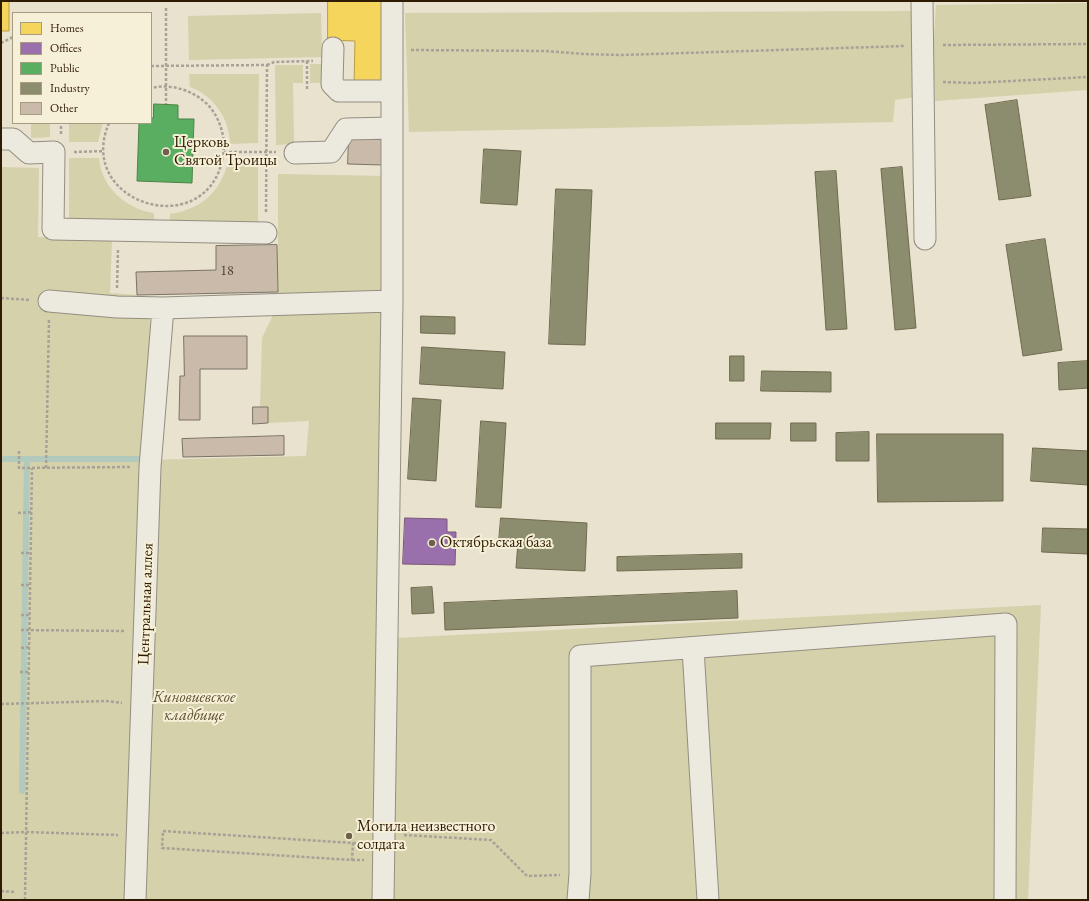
<!DOCTYPE html>
<meta charset="utf-8">
<style>
body{margin:0}
#map{position:relative;width:1089px;height:901px;overflow:hidden;background:#e8e2ce;font-family:"EB Garamond",serif}
canvas{display:block}
.frame{position:absolute;inset:0;border:2px solid #2e1b02;pointer-events:none}
.legend{position:absolute;left:12px;top:12px;width:140px;height:112px;box-sizing:border-box;background:#f7f0d8;border:1px solid #a79b82;margin:0;padding:5px 7px;list-style:none;font-size:12px;color:#2e1b02}
.legend li{display:flex;align-items:center;gap:8px;height:20px}
.legend b{width:20px;border:1px solid #a79b82}
</style>
<div id="map">
<canvas width="1089" height="901"></canvas>
<div class="frame"></div>
<ul class="legend">
<li><b style="height:11px;background:#f6d55c"></b>Homes</li>
<li><b style="height:11px;background:#9970ab"></b>Offices</li>
<li><b style="height:11px;background:#5aae61"></b>Public</li>
<li><b style="height:11px;background:#8c8c6e"></b>Industry</li>
<li><b style="height:11px;background:#c9baaa"></b>Other</li>
</ul>
</div>
<script>
const c = document.querySelector('canvas').getContext('2d');
c.lineJoin = 'round';
function fillPath(path, color) { c.fillStyle = color; c.fill(path, 'evenodd'); }
function trace(path, color, width, dash) { c.strokeStyle = color; c.lineWidth = width; c.lineCap = dash ? 'butt' : 'round'; c.setLineDash(dash || []); c.stroke(path); }
function label(font, color, halo, rows, align = 'center') {
  c.font = font + ' "EB Garamond",serif'; c.lineWidth = 4; c.setLineDash([]); c.textBaseline = 'middle'; c.strokeStyle = halo; c.fillStyle = color; for (const [text, x, y, turn = 0] of rows) {
    c.save(); c.translate(x, y); c.rotate((+turn || 0) * Math.PI / 180); c.textAlign = isNaN(turn) ? turn : align; if (halo) c.strokeText(text, 0, 0); c.fillText(text, 0, 0); c.restore();
  }
}
fillPath(new Path2D(`
 M1088,3V90L935,101L933,53L936,5Z
 M915,11L916,97L895,100L893,122L409,132L405,13Z
 M321,13L322,57L189,60L188,16Z
 M310,64H321V83H310Z
 M275,65H303V83H293L294,144L276,145Z
 M189,74H259L258,143L230,144C230,119 213,95 190,87Z
 M31,123H50V137L31,138Z
 M69,123H103L98,142H69Z
 M69,158H99C101,187 126,209 154,213V221L69,220Z
 M229,159H258V222L170,221V214C203,209 221,191 229,159Z
 M1,167L39,168L38,237L112,240L110,293L137,295L150,322L146,460L306,456L309,421L268,423V407L260,408L262,338L273,315L278,292V174L387,176L376,641L397,638L1041,605L1028,900H1Z`), '#d4d1ab');
const homes = new Path2D(`
 M1,1H9V31H1Z
 M328,1H386L385,86H354L355,41L328,40Z`);
fillPath(homes, '#f6d55c');
trace(homes, '#ba9d41', 1);
const offices = new Path2D(`
 M405,518L447,519V532H456L455,565L403,564Z`);
fillPath(offices, '#9970ab');
trace(offices, '#795678', 1);
const public = new Path2D(`
 M154,104L178,105V119H194L192,183L137,181L139,123H151V118H153Z`);
fillPath(public, '#5aae61');
trace(public, '#4d8244', 1);
const industry = new Path2D(`
 M1017,100L1031,196L999,200L985,105Z
 M484,149L521,151L517,205L481,203Z
 M902,167L916,328L895,330L881,169Z
 M836,171L847,329L826,330L815,172Z
 M556,189L592,190L585,345L549,344Z
 M1045,239L1062,350L1023,356L1006,245Z
 M421,316L455,317V334L421,333Z
 M422,347L505,352L503,389L420,384Z
 M730,356H744V381H730Z
 M1088,361V388L1059,390L1058,363Z
 M762,371L831,372V392L761,391Z
 M413,398L441,400L436,481L408,479Z
 M481,421L506,423L501,508L476,507Z
 M716,423H771L770,439H716Z
 M791,423H816V441H791Z
 M869,432V461H836V433Z
 M877,434H1003V501L878,502Z
 M1033,448L1088,451V485L1031,481Z
 M501,518L587,523L585,571L516,568L518,542L499,541Z
 M1043,528L1088,529V554L1042,552Z
 M742,554V568L617,571V557Z
 M432,587L434,613L412,614L411,588Z
 M737,591L738,618L445,630L444,603Z`);
fillPath(industry, '#8c8c6e');
trace(industry, '#706a4e', 1);
trace(new Path2D(`
 M1,459H139
 M22,791L27,459`), '#b2cabd', 6);
const building = new Path2D(`
 M349,136L384,138L383,165L348,164Z
 M277,245L278,292L137,295L136,272L216,270V246Z
 M184,336H247V369H200V420H179L180,376H184Z
 M253,407H268V423L253,424Z
 M284,436V455L183,457L182,439Z`);
fillPath(building, '#c9baaa');
trace(building, '#7a7366', 1);
const minor = new Path2D(`
 M922,1L925,239
 M333,48L332,84L339,91H392
 M1,139H13L29,153L54,152L53,229L266,233
 M295,153L331,152L346,129L392,128
 M49,301L117,307L163,308L392,301
 M693,648L708,900
 M135,900L150,467L163,308
 M383,900L392,301V1
 M578,900L580,874V656L1006,624L1005,900`);
trace(minor, '#948e80', 23);
trace(new Path2D(`
 M166,8V104
 M1,43L13,37
 M943,45L1088,44
 M411,50L545,51L584,54L622,55L904,46
 M307,61V89
 M267,65L274,62L313,61
 M151,66L267,65L266,213
 M943,82L972,83L1088,77
 M109,123C74,204 207,244 223,157C226,139 221,120 209,106C195,91 172,83 151,88
 M61,134V123
 M74,152L104,151
 M224,152H276
 M117,288L118,249
 M1,298L30,300
 M19,451V468L130,467
 M46,468L49,320
 M18,513L32,512
 M21,553H31
 M21,585H31
 M21,615H30
 M21,630L125,631
 M21,648L30,647
 M20,672H29
 M1,704L106,701L122,703
 M163,831L353,843L352,860L162,848Z
 M1,833L26,832L118,835
 M404,835L491,840L527,876L560,875
 M353,843L365,844
 M352,860H364
 M1,891L14,892
 M25,900L32,468`), '#a7a298', 2.5, [3, 2]);
trace(minor, '#ece9df', 21);
for (const [x, y, r, color] of [
 [166,152,4,"#6f6149"],
 [432,543,4,"#6f6149"],
 [349,836,4,"#6f6149"]
]) { const dot = new Path2D(); dot.arc(x, y, r, 0, 2 * Math.PI); c.fillStyle = color; c.fill(dot); trace(dot, '#f7f0d8', 1.5); }
label('14px', '#55432c', null, [
 ["18",227,271]
]);
label('16px', '#2e1b02', '#f7f0d8', [
 ["Церковь",174,143],
 ["Святой Троицы",174,161],
 ["Октябрьская база",440,543],
 ["Могила неизвестного",357,827],
 ["солдата",357,845]
], 'left');
label('16px', '#2e1b02', '#f7f0d8', [
 ["Центральная аллея",146,604,-88]
]);
label('italic 16px', '#5b4d2c', '#f7f0d8', [
 ["Киновиевское",194,698],
 ["кладбище",194,716]
]);
</script>
